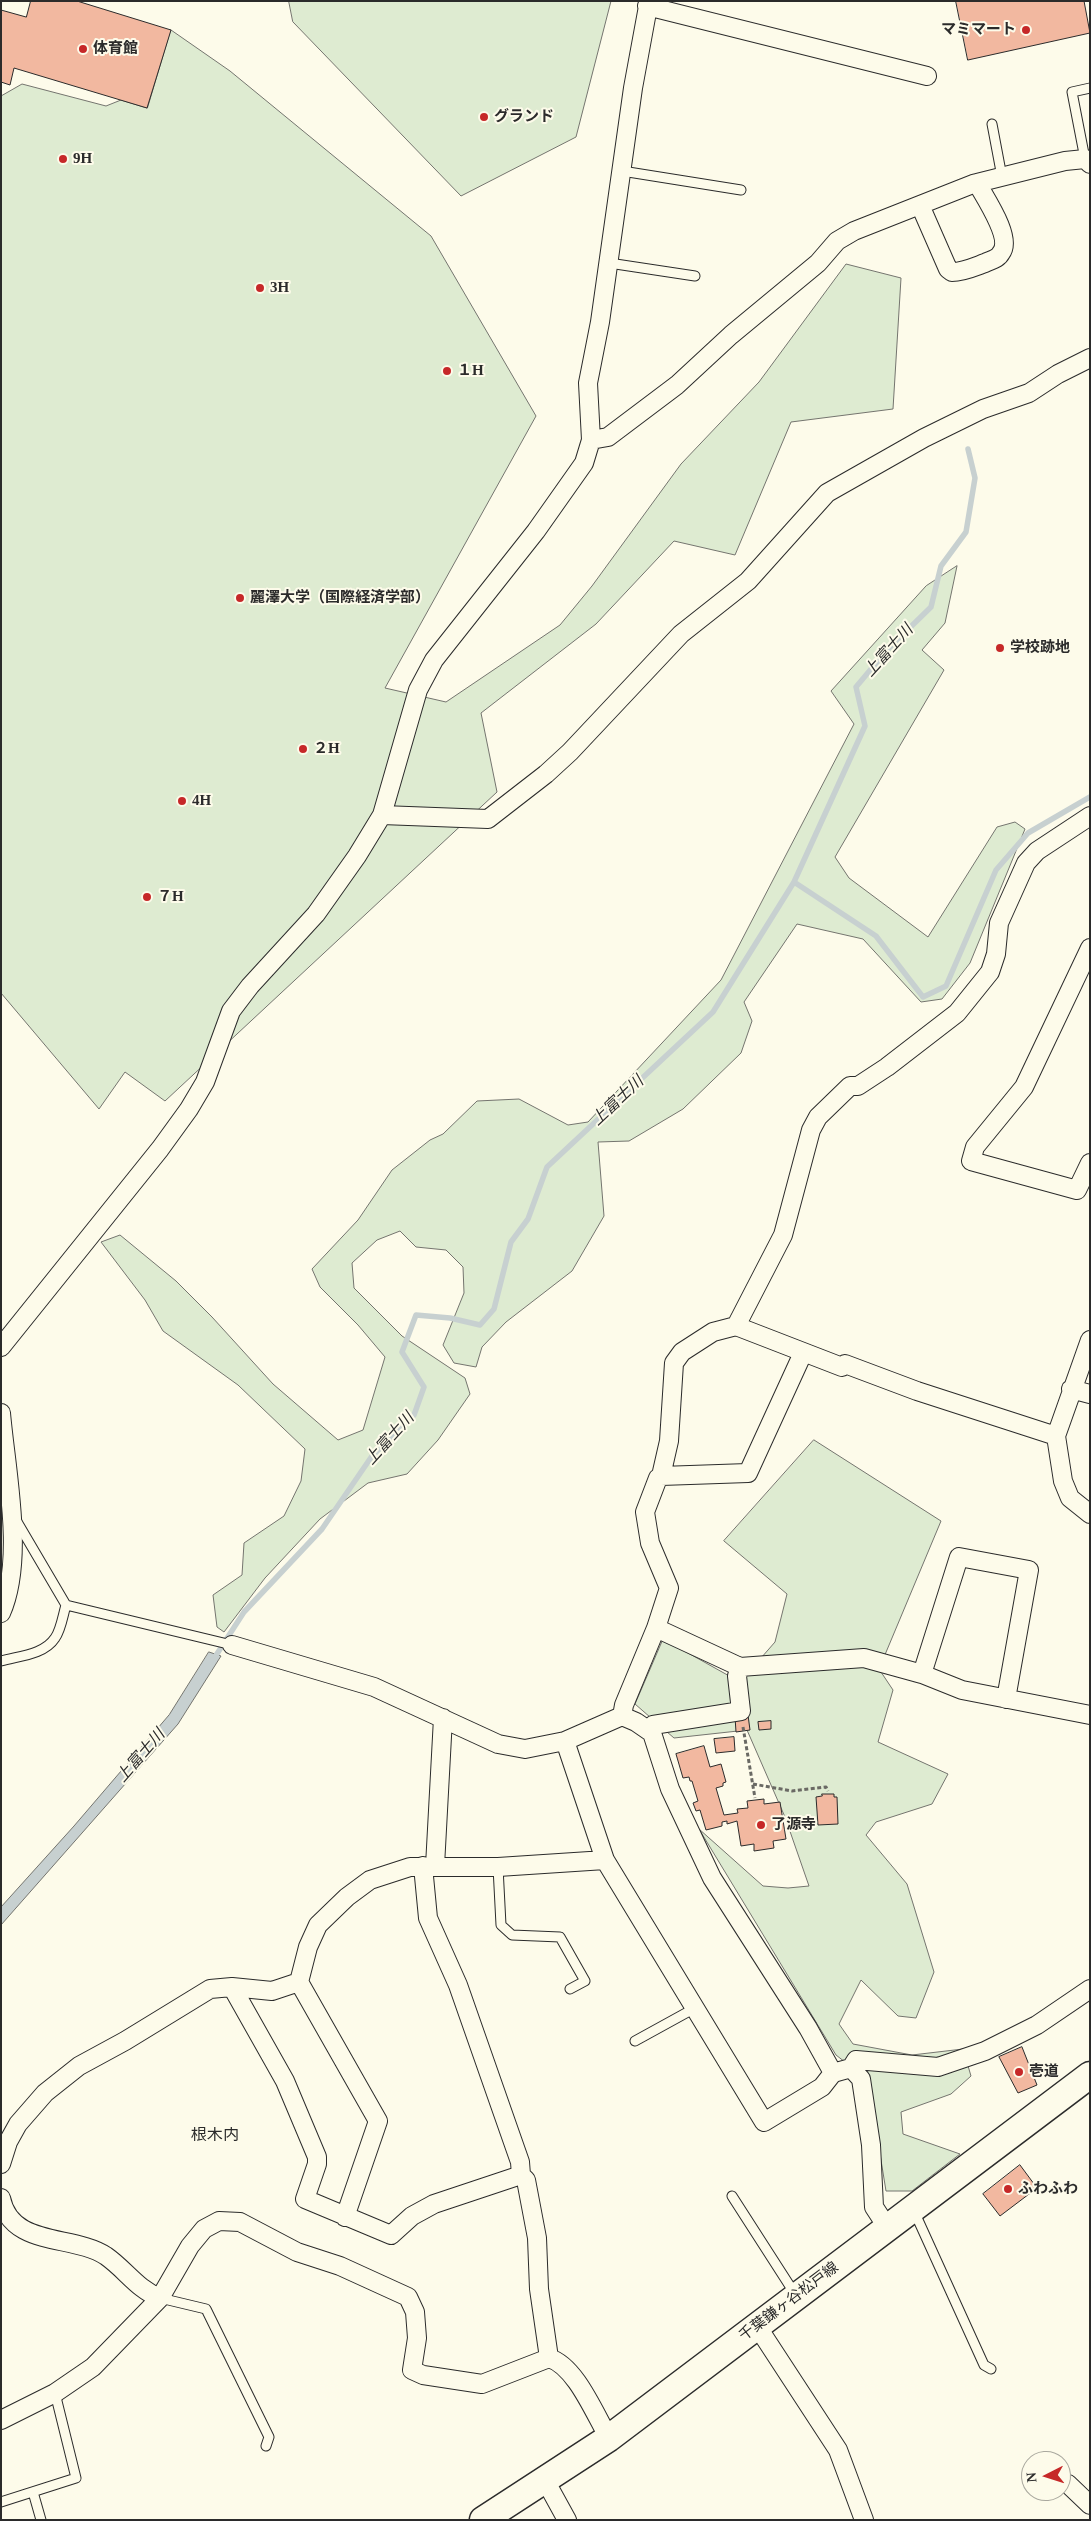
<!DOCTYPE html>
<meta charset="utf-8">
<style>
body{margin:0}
#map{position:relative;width:1091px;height:2521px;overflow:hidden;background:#fdfbea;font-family:"Times New Roman",serif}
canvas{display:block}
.frame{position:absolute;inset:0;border:2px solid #2b2b2b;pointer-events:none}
.north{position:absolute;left:1021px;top:2451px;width:50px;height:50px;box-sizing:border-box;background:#fdfbea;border:1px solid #a9a89e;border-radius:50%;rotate:265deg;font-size:14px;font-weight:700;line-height:20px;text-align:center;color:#2b2b2b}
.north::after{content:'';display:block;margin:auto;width:18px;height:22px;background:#c62828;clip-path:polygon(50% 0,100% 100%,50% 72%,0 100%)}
</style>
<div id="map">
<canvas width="1091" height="2521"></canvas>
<div class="frame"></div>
<div class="north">N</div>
</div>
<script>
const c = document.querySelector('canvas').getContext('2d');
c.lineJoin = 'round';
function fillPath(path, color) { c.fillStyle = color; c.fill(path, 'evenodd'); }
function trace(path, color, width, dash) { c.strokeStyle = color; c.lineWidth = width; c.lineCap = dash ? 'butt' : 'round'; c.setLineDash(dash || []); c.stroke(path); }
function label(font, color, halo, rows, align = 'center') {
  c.font = font + ' "Times New Roman","Noto Sans JP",serif'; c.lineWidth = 4; c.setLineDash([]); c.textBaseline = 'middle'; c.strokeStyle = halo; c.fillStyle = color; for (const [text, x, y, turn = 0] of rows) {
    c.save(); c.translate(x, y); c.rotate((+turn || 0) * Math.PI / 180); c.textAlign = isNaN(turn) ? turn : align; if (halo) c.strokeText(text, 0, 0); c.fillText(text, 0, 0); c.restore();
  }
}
const green = new Path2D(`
 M289,1H611L576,137L461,196L293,22Z
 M171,30L230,71L431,236L536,416L385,688L446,702L560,625L592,586L681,464L759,382L846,264L901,278L893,409L791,422L735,555L674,541L596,624L481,713L497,792L165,1101L125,1072L99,1109L1,993V96L22,84L106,106L121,100L147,108Z
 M957,566L945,623L922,650L944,670L835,857L849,878L928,937L997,827L1015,822L1025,829L970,963L942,999L921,1002L863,939L797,924L744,1002L752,1021L741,1053L683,1109L629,1141L598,1142L604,1216L572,1271L506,1322L482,1347L476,1367L454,1363L443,1345L464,1293L463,1267L446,1250L416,1247L400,1231L377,1240L352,1263L354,1288L402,1336L465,1378L470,1394L438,1440L407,1474L368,1483L320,1519L265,1578L224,1632L217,1627L213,1595L242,1575L244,1543L284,1516L301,1481L305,1449L238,1385L163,1331L145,1300L101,1242L120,1235L176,1281L212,1317L273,1384L338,1440L363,1430L385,1357L358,1325L320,1287L312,1269L358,1220L392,1170L430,1140L443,1134L477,1101L519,1099L568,1125L588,1122L721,980L854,724L831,691L926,586Z
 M814,1440L941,1521L879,1669L893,1690L878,1742L948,1774L932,1804L876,1822L866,1835L907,1884L934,1972L916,2018L898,2016L861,1980L839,2024L853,2044L912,2055L963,2049L971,2076L951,2094L901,2112L903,2134L960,2154L912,2191H886L868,2080L836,2055L699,1829L763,1886L788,1888L809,1886L785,1817L747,1730L674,1738L635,1704L663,1639L740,1682L775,1642L787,1594L724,1541Z`);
fillPath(green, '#deebd1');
trace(green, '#74746e', 1);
const water = new Path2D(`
 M209,1652L221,1656L178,1724L1,1925V1907L74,1826L169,1715Z`);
fillPath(water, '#c7d0d0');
trace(water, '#74746e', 1);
trace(new Path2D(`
 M794,882L865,726L856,687L887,650L931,607L941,566L966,532L975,478L968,449
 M213,1660L244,1612L322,1529L372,1456L414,1415L424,1387L402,1352L416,1315L450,1318L480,1325L494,1309L511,1242L528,1219L547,1167L713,1012L794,882L876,936L923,997L946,986L996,870L1028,833L1090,797`), '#c7d0d0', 5.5);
const building = new Path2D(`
 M31,1H77L171,30L147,108L14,68L10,85L1,82V10L26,17Z
 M956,1H1084L1090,33L968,60Z
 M748,1715L750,1730L736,1732L735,1717Z
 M771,1721V1729L759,1730L758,1722Z
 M734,1737L735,1751L716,1753L714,1739Z
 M704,1746L710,1767L721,1764L726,1782L723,1783V1786L716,1788L724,1815L738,1813L737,1809L748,1808L747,1801L764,1799V1804L780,1802L786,1839L773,1841L774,1848L754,1851V1844L741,1846L737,1821L727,1824V1821L722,1822V1826L706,1830L700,1810L696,1811L693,1803L698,1801L692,1781H690L689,1777L683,1778L676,1754Z
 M822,1794H834V1797H837L838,1824L818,1825L816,1797L822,1796Z
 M1022,2047L1037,2085L1018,2093L999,2057Z
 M1020,2165L1037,2188L1000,2216L983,2194Z`);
fillPath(building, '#f2b8a0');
trace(building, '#2b2b2b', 1);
const service = new Path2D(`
 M992,124L1002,177
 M1085,159L1072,92L1090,88
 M622,171L741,190
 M609,263L695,276
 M16,1520L66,1605L232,1645
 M1,1661C18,1656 44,1655 55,1638C61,1630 63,1615 66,1605
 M498,1867L501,1925L512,1935L560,1937L585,1981L570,1989
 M635,2041L695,2008
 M732,2196L795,2294
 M914,2211L984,2365L991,2369
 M160,2298L206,2309L269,2437L266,2446
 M33,2492L41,2520
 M1,2502L76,2478L55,2393`);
const minor = new Path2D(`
 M647,6L927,76
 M920,205L948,269L952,272C963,272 974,267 985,263C991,260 998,259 1001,253C1013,238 985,198 977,183
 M591,440L608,437L677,385L731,335L818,263L837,241L854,231L973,184L1065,161L1085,159L1090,164
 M382,815L488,819L546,774L570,752L681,634L748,581L827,493L924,438L983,409L1029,393L1058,374L1090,358
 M1090,948L1024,1087L975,1147L971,1161L1077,1190L1090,1163
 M736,1326L783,1235L811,1130L818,1117L850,1086H858L887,1067L957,1013L990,972L996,954L999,923L1026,863L1037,851L1090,816
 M1090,1340L1056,1436L1063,1481L1070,1498L1090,1514
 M1,1347L160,1149L189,1109L205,1082L231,1011L250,986L316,914L357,856L382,815L418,690L434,660L536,531L584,463L591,440L588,383L600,322L633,88L649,1
 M803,1353L748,1473L661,1476L669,1441L674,1363L682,1352L713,1332L736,1326L842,1367L845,1364L917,1391L1056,1436
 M1071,1389L1090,1394
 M1,1413C6,1471 25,1559 1,1613
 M656,1628L740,1667L864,1658L922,1674L962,1690L1090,1715
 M232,1645L374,1687L498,1744L525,1749L565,1741L622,1716L636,1722L652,1733L670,1789L712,1878L808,2028L833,2073
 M922,1674L959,1557L1029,1570L1006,1699
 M622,1716L624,1705L656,1628L669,1588L650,1543L645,1512L658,1478L661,1476
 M648,1730L653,1725L741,1711L737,1676L740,1667
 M565,1741L605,1860L764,2122L822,2087L833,2073L851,2068L856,2060L938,2067L985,2051L1037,2025L1090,1989
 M423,1866L428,1918L458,1985L520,2162L521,2175L526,2180L537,2238L539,2289L549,2358
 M435,1866L443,1718
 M299,1982L378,2121L345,2217
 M232,1987L285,2081L317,2157V2164L305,2199L391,2235L412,2216L434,2204L521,2175
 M851,2068L861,2079L871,2145L874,2207L887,2227
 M1,2164L8,2142L18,2124L45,2093L79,2066L125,2041L210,1989L232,1987L272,1991L299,1982L308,1947L318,1925L347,1897L370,1880L410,1867H498L605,1860
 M1,2198C11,2248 73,2234 106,2256C126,2270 137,2289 160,2298
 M757,2326L838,2450L864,2520
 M1,2420L55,2393L93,2367L160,2298L190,2246L204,2229L219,2221L240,2222L297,2252L340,2266L408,2297L415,2312L417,2338L412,2370L423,2375L482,2384L549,2358C576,2366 595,2415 609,2438
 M545,2480L567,2520
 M1061,2483L1068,2484L1090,2505`);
const primary = new Path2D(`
 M483,2520L609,2438L1090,2075`);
trace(service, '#2b2b2b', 11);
trace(minor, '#2b2b2b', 20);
trace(primary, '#2b2b2b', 29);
trace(new Path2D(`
 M743,1727L755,1798
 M753,1784L792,1791L826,1787L828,1791`), '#6a6964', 3, [4, 2.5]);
trace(service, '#fdfbea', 9);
trace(minor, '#fdfbea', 18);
trace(primary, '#fdfbea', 26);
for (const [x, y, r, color] of [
 [1026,30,5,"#c62828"],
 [83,49,5,"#c62828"],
 [484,117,5,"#c62828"],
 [63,159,5,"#c62828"],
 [260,288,5,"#c62828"],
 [447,371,5,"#c62828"],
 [240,598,5,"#c62828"],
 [1000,648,5,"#c62828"],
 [303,749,5,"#c62828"],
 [182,801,5,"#c62828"],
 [147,897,5,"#c62828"],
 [761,1825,5,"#c62828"],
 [1019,2072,5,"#c62828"],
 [1008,2189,5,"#c62828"]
]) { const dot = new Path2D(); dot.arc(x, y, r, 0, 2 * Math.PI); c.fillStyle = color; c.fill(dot); trace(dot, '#fdfbea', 2); }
label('bold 15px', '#2b2b2b', '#fdfbea', [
 ["マミマート",1016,30,"right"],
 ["体育館",93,49],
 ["グランド",494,117],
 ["9H",73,159],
 ["3H",270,288],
 ["１H",457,371],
 ["麗澤大学（国際経済学部）",250,598],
 ["学校跡地",1010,648],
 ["２H",313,749],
 ["4H",192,801],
 ["７H",157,897],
 ["了源寺",771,1825],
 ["壱道",1029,2072],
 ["ふわふわ",1018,2189]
], 'left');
label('15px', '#2b2b2b', '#fdfbea', [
 ["千葉鎌ヶ谷松戸線",789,2302,-37]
]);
label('italic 16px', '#2b2b2b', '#fdfbea', [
 ["上富士川",889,651,-48],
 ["上富士川",618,1101,-43],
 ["上富士川",390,1439,-48],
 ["上富士川",141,1756,-49]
]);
label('16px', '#2b2b2b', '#fdfbea', [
 ["根木内",215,2136]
]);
</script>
